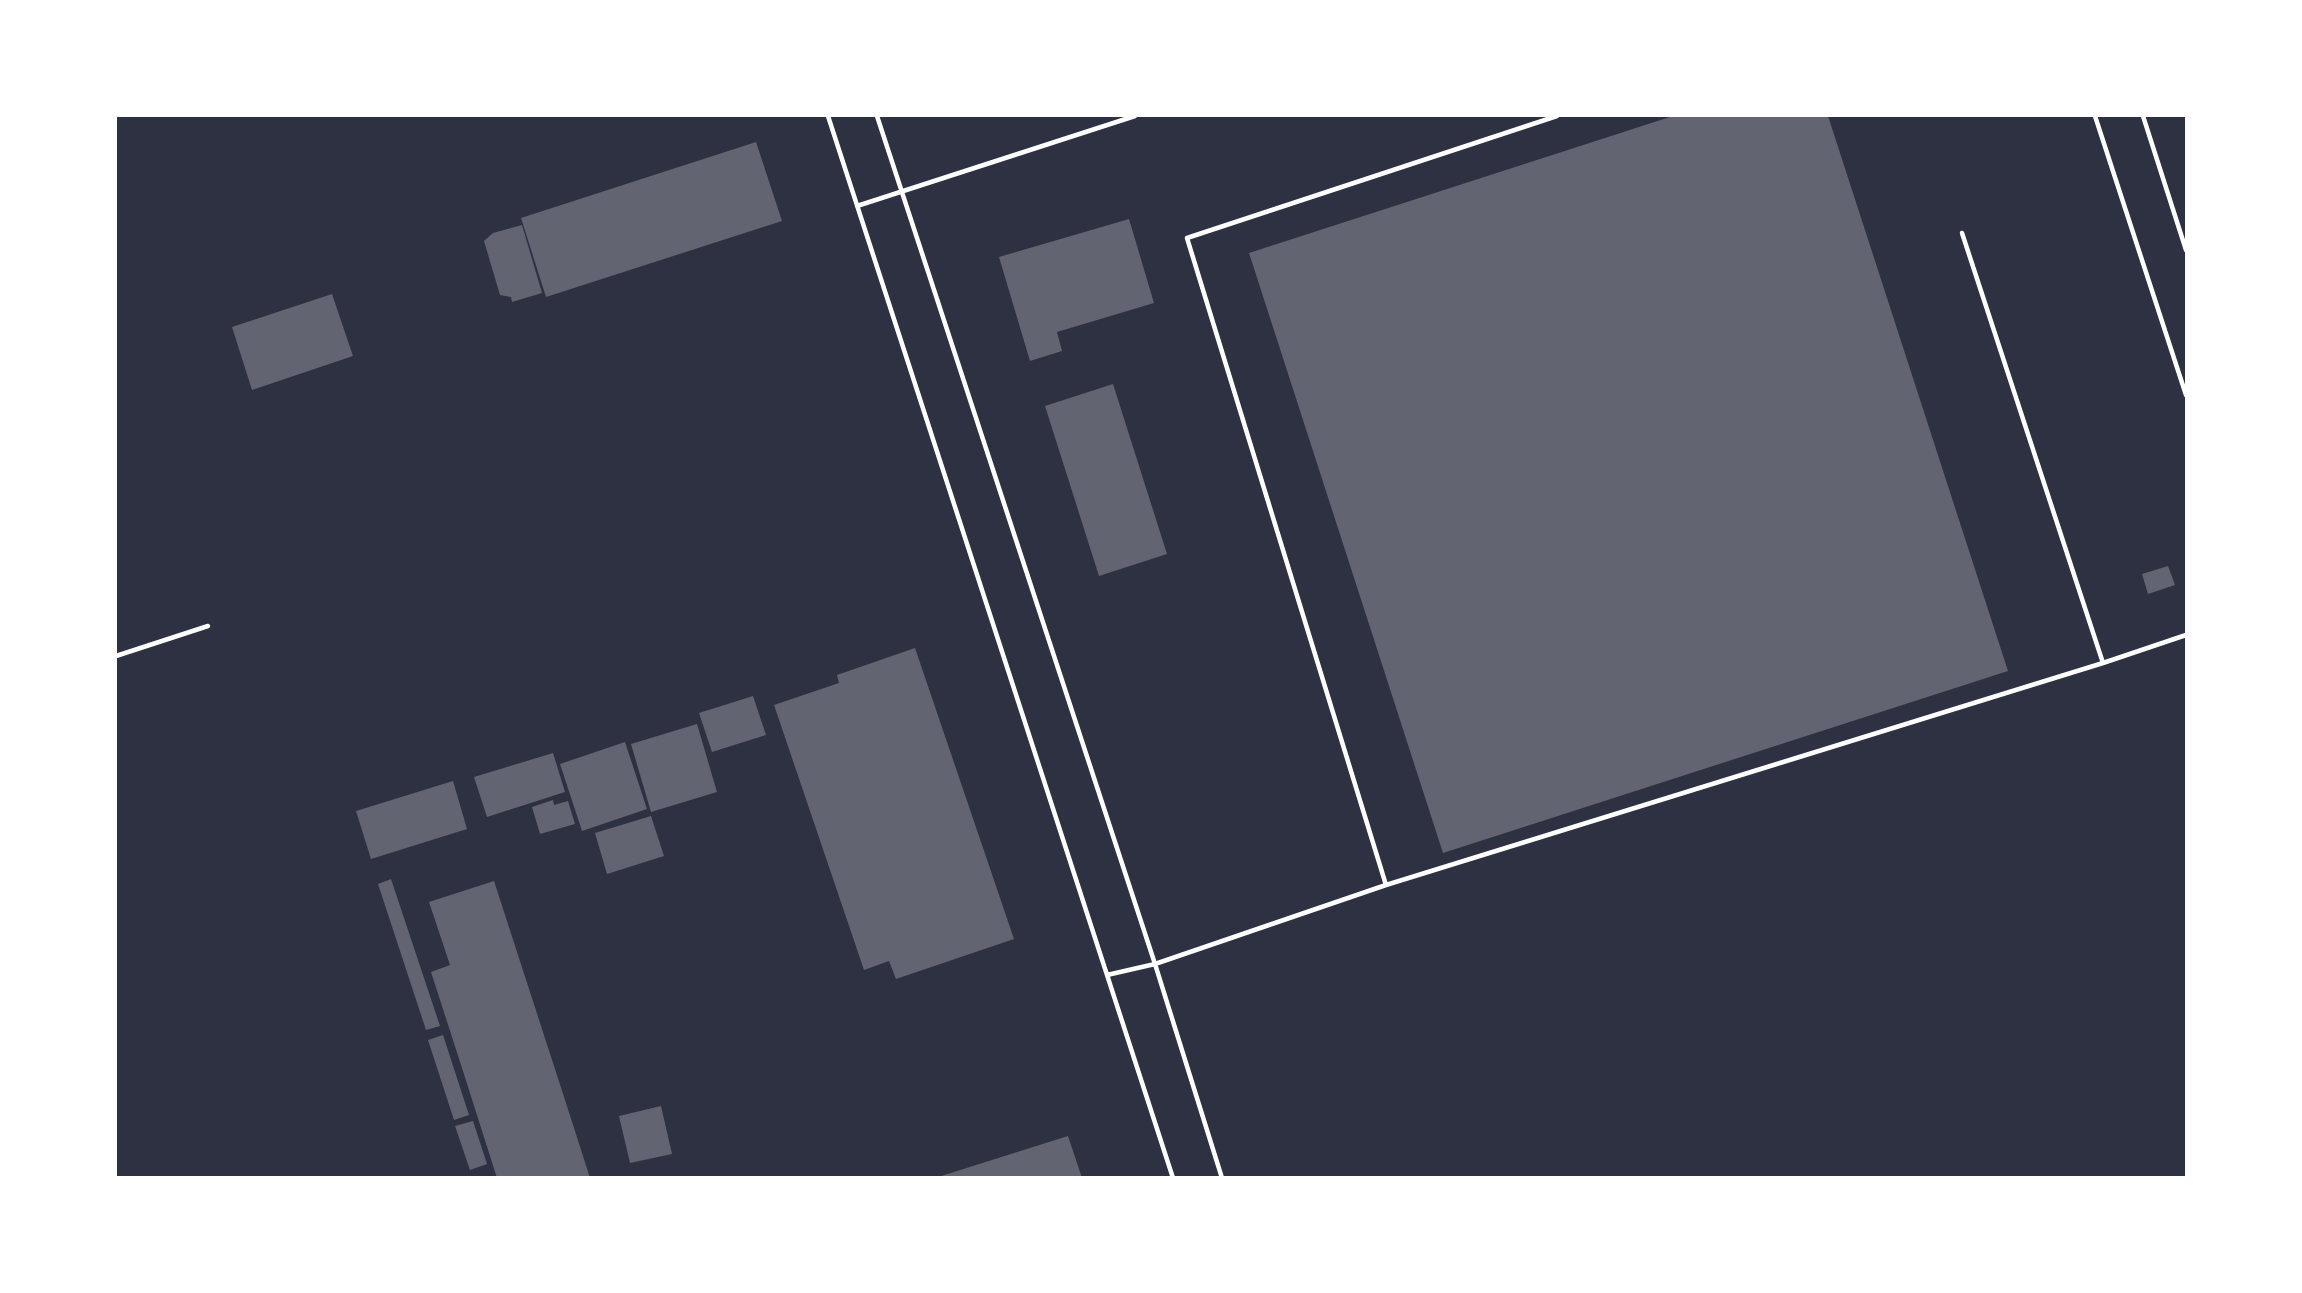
<!DOCTYPE html>
<style>
body{margin:0}
#map{position:relative;width:2302px;height:1293px;overflow:hidden;background:#2d3142;font-family:"Noto Serif",serif}
canvas{display:block}
.frame{position:absolute;inset:0;border:117px solid #fff;pointer-events:none}
</style>
<div id="map">
<canvas width="2302" height="1293"></canvas>
<div class="frame"></div>
</div>
<script>
const c = document.querySelector('canvas').getContext('2d');
c.lineJoin = 'round';
function fillPath(path, color) { c.fillStyle = color; c.fill(path, 'evenodd'); }
function trace(path, color, width, dash) { c.strokeStyle = color; c.lineWidth = width; c.lineCap = dash ? 'butt' : 'round'; c.setLineDash(dash || []); c.stroke(path); }
fillPath(new Path2D(`
 M1673,116H1828L2008,671L1443,853L1249,253Z
 M756,142L782,221L546,297L521,218Z
 M1129,219L1154,303L1057,332L1062,351L1030,361L999,257Z
 M522,225L542,293L512,302L511,297L500,295L484,241L493,233Z
 M332,294L353,356L252,390L232,327Z
 M1113,384L1167,554L1099,576L1045,406Z
 M2168,566L2175,585L2148,594L2142,574Z
 M915,648L1014,939L896,979L889,961L864,970L774,705L839,683L837,675Z
 M753,696L766,735L712,752L699,713Z
 M697,724L717,792L651,812L631,744Z
 M625,742L647,809L582,831L560,764Z
 M553,753L565,792L487,817L474,777Z
 M453,781L467,829L371,859L356,811Z
 M553,800L554,805L568,801L575,824L540,834L532,807Z
 M651,816L664,856L607,874L595,833Z
 M391,879L440,1026L426,1030L378,884Z
 M494,881L566,1103L590,1178H497L462,1068L431,972L450,965L429,902Z
 M443,1035L469,1115L454,1120L428,1040Z
 M661,1106L672,1154L630,1163L619,1116Z
 M473,1121L487,1164L470,1170L455,1126Z
 M1068,1136L1082,1178H938V1177Z`), '#626471');
trace(new Path2D(`
 M828,116L1173,1178
 M877,116L1155,964L1222,1178
 M2095,116L2186,395
 M2143,116L2186,250
 M857,206L1135,116
 M1962,233L2103,663
 M116,656L208,626
 M1386,885L1187,238L1557,116
 M1107,975L1155,964L1386,885L2103,663L2186,635`), '#fff', 4.5);
</script>
